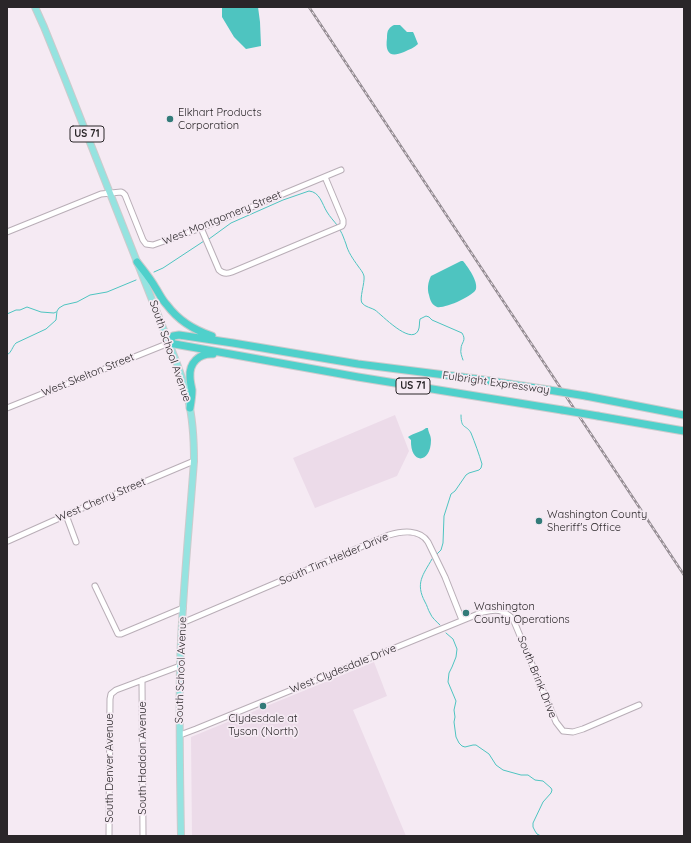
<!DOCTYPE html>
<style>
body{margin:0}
#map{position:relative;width:691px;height:843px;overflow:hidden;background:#f5eaf3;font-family:Quicksand,sans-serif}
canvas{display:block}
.frame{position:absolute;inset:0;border:8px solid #2a2629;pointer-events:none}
</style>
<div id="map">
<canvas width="691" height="843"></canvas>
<div class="frame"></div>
</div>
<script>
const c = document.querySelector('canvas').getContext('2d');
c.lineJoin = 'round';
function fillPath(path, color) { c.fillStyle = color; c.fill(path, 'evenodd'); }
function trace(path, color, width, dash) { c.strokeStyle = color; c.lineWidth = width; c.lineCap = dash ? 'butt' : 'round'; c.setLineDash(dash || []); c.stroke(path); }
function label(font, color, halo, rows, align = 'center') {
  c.font = font + ' Quicksand,sans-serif'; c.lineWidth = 3.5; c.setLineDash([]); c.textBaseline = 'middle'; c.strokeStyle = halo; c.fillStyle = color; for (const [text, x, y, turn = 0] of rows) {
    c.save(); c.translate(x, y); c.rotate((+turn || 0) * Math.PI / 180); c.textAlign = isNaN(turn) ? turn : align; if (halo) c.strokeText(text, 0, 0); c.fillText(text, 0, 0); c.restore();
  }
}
fillPath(new Path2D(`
 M395,415L409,451L397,476L315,508L293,458Z
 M374,662L387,696L353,710L406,836H192L191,737Z`), '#ecdbe9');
fillPath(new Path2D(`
 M222,7H258L260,22L261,46L246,49L234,37L222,17Z
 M394,25H400L407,32H413L414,34L418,44C414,48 410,49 404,52C390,58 385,53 387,38C387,35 387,31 389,29C390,27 392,26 394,25Z
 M461,261H463C468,267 478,281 476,289C474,296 444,309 437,307C432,305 430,300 429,295C427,289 428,282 431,276Z
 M426,428H428C428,432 431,435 431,440C431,464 410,465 411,440L408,437C413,433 422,432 426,428Z`), '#4ec4c0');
trace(new Path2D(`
 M340,230C343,235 344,239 346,244C348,252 353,259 358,266C360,269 363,272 364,276C365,283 359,299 362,303C365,307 372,308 375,310C382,315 410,345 418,331C420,327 419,323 420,319L426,316L429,317L432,320L462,333C467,341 461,342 461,349C460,352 462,357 463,360
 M209,239L231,223L283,200L309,191C320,192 322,204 327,212C330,217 334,221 337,225
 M154,272L163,268L204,241
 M7,314L16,310H20L27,307L41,312L54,313L56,312
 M7,355C12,352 12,347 16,343L46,329L56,320L57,311L59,308L64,305L77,302L90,295L107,292L136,280
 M437,554L441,550L443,543L444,516L451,494L455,491L466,475L469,473L479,470L481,468L482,464C479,454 475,443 471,433C466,424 461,430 461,415
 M432,559C423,575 415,583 425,602C427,605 428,610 430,613C432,618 436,621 440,625
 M446,633L453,639L457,649L456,657L452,667L449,673L448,682L456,701L454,710L455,717L454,722L456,737L459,743L462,746L465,747L473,745H476L489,754L496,765L503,770L521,775H528L535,780L543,781L551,788L552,790L551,793L543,802L533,823V827L535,831L537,834L541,836`), '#4ec4c0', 1);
const minor = new Path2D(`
 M201,228L219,270C223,274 227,274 232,272L342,226L343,224V220L325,177
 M7,232L101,194L121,192L123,193L125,195L143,240L146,244L153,245L201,228L341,170
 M7,408L169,343
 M66,515L76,542
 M8,541L73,512L194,461
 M95,586L118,634H121L183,608
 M182,623L389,535C402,531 420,529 428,542L445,577L462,620
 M142,680L143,836
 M180,735L196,729L483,612C496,609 503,609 513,619L556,722L563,731L573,732L583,729L639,705
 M109,836L110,699L111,694L116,690L180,666`);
const major = new Path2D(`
 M35,7L44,27L63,74L169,343C176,361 184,380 188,399C193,419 194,440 194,461C189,529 182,598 180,666C179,723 180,779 181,836`);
const highway = new Path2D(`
 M137,262C143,270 150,278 155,287C159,293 162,300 167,305C178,320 194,330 212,336
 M549,390L477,379L358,364L233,343L179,335L173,336L169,343L358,377L562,410
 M586,396L684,415
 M190,408C191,402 192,396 192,390C191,385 190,381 190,377C189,363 199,353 213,354
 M598,416L684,431`);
trace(minor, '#b9aeb7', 7);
trace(major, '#cccbcc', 8);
trace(highway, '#cccbcc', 9);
trace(minor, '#fff', 5);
trace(major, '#95e3e0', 6);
trace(highway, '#4fd0cb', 7);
const rail = new Path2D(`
 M309,7L684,575`);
trace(rail, '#948c92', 2.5);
trace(rail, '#f5eaf3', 1, [3]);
const highwayBridge = new Path2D(`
 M549,390L586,396
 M562,410L598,416`);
trace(highwayBridge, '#cccbcc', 9, []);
trace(highwayBridge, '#4fd0cb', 7);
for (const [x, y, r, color] of [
 [170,119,4,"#327b79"],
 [539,521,4,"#327b79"],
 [466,613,4,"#327b79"],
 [263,706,4,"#327b79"]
]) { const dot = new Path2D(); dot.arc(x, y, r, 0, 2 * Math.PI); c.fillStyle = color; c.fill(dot); trace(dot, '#f5eaf3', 1.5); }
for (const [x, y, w] of [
 [87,134,34],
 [413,386,34]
]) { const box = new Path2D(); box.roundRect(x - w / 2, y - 8, w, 16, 3); c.fillStyle = '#f5eaf3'; c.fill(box); trace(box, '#2a2629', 1); }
label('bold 10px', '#2a2629', null, [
 ["US 71",87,134],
 ["US 71",413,386]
]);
label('11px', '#2a2629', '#f5eaf3', [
 ["Elkhart Products",178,113],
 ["Corporation",178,126],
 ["Washington County",547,515],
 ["Sheriff's Office",547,528],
 ["Washington",474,607],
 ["County Operations",474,620],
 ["Clydesdale at",263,719,"center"],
 ["Tyson (North)",263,732,"center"]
], 'left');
label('11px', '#2a2629', '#f5eaf3', [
 ["West Montgomery Street",222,218,-22],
 ["South School Avenue",170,351,71],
 ["West Skelton Street",88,375,-22],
 ["Fulbright Expressway",496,383,8],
 ["West Cherry Street",101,500,-23],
 ["South Tim Helder Drive",334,559,-23],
 ["West Clydesdale Drive",343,669,-22],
 ["South School Avenue",181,670,-88],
 ["South Brink Drive",537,677,68],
 ["South Haddon Avenue",143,758,-90],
 ["South Denver Avenue",110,768,-90]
]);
</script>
